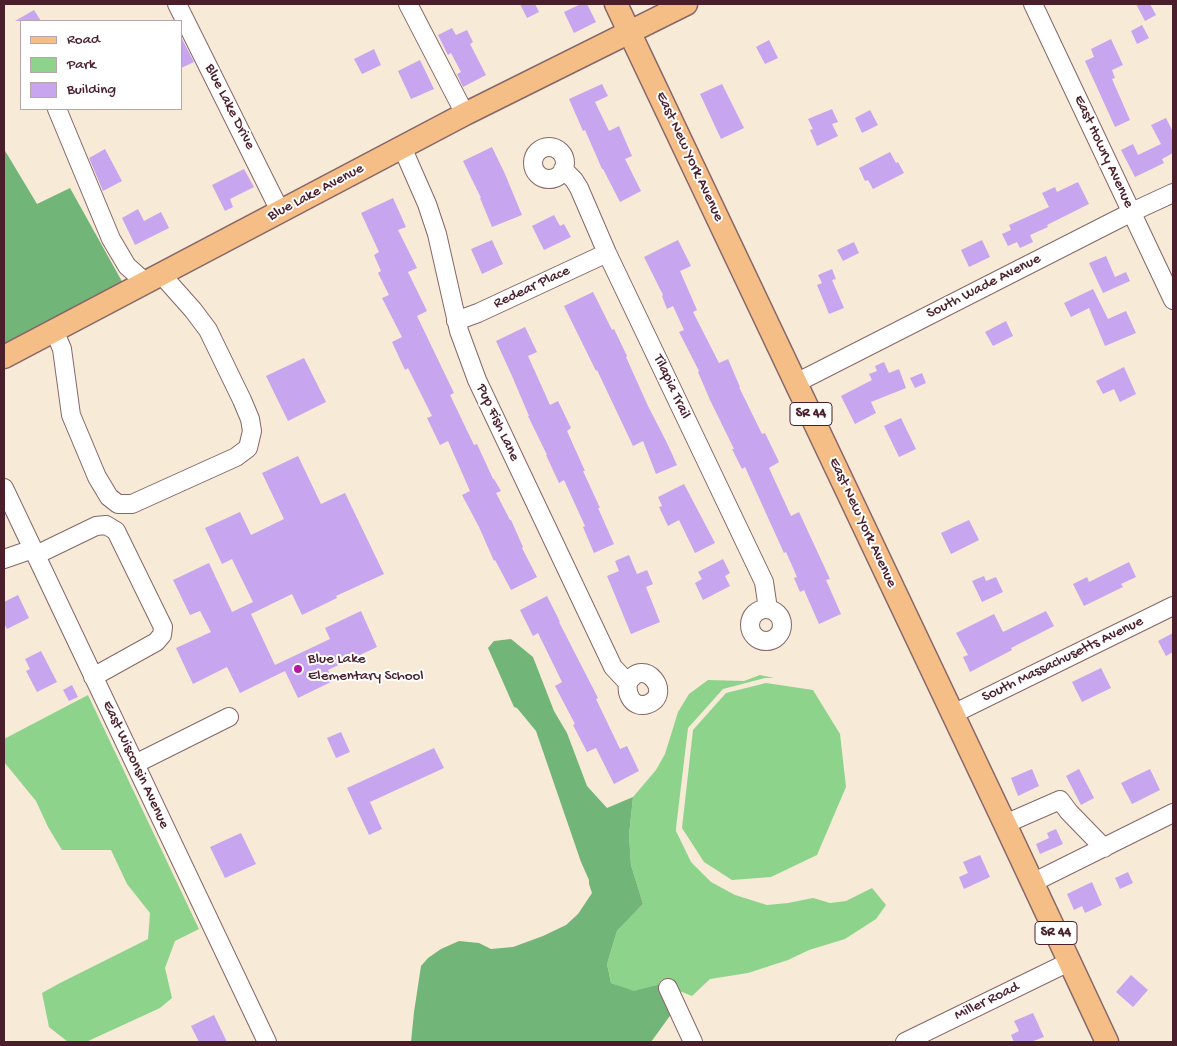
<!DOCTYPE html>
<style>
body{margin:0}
#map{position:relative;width:1177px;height:1046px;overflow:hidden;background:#f7ead7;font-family:"Gochi Hand",sans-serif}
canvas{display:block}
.frame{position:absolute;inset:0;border:5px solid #4a1f2b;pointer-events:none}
.legend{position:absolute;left:20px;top:20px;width:162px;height:90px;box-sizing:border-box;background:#fff;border:1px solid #b7a5aa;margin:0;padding:6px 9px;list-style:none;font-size:15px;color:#4a1f2b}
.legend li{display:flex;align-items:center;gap:10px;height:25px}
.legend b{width:25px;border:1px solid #b7a5aa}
</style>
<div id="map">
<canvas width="1177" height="1046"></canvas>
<div class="frame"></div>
<ul class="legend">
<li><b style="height:6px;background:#f6be87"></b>Road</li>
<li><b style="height:14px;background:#8ed38c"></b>Park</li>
<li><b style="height:14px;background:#c8a5ef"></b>Building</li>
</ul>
</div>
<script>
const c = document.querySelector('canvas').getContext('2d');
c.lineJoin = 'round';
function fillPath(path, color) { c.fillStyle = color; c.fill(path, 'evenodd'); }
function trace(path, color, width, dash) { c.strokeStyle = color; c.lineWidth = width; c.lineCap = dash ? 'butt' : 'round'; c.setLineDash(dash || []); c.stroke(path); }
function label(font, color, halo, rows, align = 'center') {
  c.font = font + ' "Gochi Hand",sans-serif'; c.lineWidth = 4; c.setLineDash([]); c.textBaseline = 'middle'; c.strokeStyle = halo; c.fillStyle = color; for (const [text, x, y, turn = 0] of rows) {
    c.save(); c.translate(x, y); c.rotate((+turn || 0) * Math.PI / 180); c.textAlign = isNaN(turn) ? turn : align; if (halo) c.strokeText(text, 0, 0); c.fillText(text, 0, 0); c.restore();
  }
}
fillPath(new Path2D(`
 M760,675L774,678H765L723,689L688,728L676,828V831L691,862L711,882L735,895L767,905L788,903L813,898L830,903L846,901L872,888L886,905L876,919L845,939L809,950L788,960L748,973L710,979L692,996L677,990L672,979L661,984L634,992L611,983L607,964L617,931L643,904L631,865L629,835L633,797L656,770L665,754L678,712L689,694L708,680L744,681Z
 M766,683L813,690L840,734L846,787L817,855L771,877L732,880L704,862L682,828L693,730L726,693Z
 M88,695L199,929L175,941L165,968L172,998L160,1008L86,1042H68L49,1027L42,993L60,983L148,939L150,913L127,884L111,850H62L48,827L36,801L4,762V739Z`), '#8ed38c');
fillPath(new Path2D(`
 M4,149L37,204L70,188L124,285L4,345Z
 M511,639L533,657L554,711L567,733L587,786L607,808L633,797L629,835L631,865L643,904L617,931L607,964L611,983L634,991L661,984L659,985L672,1013L651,1042H411L414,1012L421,966L428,958L441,949L459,941L479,943L491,949L513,947L543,936L566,925L578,914L592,893L589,884V880L581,862L536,731L517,708L514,707L488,648L494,641Z`), '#72b578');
fillPath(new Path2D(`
 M520,4H535L539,12L527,18Z
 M581,4H587L596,22L574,33L564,12Z
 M1136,4H1150L1156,15L1145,21Z
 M34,10L41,21H15Z
 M1142,25L1149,38L1137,44L1131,31Z
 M452,28L456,35L467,30L473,42L470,44L486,75L463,87L457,74L461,72L451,53L448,55L438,35Z
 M181,37L194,62L181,68Z
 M1111,39L1123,65L1112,70L1115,78L1112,79L1130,120L1115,127L1085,61L1094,57L1091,49Z
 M769,40L778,58L765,64L756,47Z
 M374,49L381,65L362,74L354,59Z
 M420,60L434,89L411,99L398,71Z
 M602,84L608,96L595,102L609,131L619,126L632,156L625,159L641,191L620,202L603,169H602L585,130L583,131L569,99Z
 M722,84L744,128L721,139L700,94Z
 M832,109L838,122L832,124L838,136L817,146L810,130L813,129L808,119Z
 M870,110L878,125L862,133L855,118Z
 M1166,118L1173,132V153L1162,159L1164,163L1135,177L1121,150L1133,144L1138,155L1161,144L1151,125Z
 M492,147L505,174L522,215L492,227L480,198H481L463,161Z
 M105,149L122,181L103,191L89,158Z
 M890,152L896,163L898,162L904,173L873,189L868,180L865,181L859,168Z
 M244,169L254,187L230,199L233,207L225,211L212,185Z
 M1078,182L1089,204L1047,225L1048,227L1030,235L1033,242L1020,248L1017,242L1008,246L1002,234L1011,230L1009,225L1049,207L1042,193L1055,187L1057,192Z
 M393,198L406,227L398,230L417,268L408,272L427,311L417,316L454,393L450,395L474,445L477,444L493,479H494L501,491L496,493L510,520H511L523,547L522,548L537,577L511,590L495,560L494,561L479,527L462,495L470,491L448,441L440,445L427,418L432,416L408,368L405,370L392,342L402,337L382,298L389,295L378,273L381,271L374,255L379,252L361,213Z
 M138,209L144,221L161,212L169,228L135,245L122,218Z
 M554,215L560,226L564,224L571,237L544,250L532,226Z
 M492,240L503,264L482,274L471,249Z
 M678,240L691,266L680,271L697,310L693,312L719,363L728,359L740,387H739L762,434L765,433L779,462L769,468L791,516L799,512L830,579L826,580L841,614L819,624L804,590L800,592L794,578L797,577L786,552L784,553L745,467L742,469L732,449H734L710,400L698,372L699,371L679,332L684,330L673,306L667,309L662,296L663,295L644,257Z
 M982,240L990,257L969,267L961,250Z
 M854,242L859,253L843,261L837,250Z
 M1106,256L1115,277L1126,272L1130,281L1103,293L1089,263Z
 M832,269L836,279L832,280L844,308L829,314L817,285L822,283L818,275Z
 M1093,289L1108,319L1126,311L1136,333L1105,346L1089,308L1071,317L1064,303Z
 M593,292L612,330L614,329L627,356L626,357L648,406L667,443L677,465L656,474L643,441L633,446L597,370L596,371L564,306Z
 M1006,321L1013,336L993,346L985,332Z
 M525,327L537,352L528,356L550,405L558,401L571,428L567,431L585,471H583L600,508H598L614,544L594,553L583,527L585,526L564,480L559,483L546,455H547L528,416H529L512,376L496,341Z
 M304,358L326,402L288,421L266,376Z
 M884,362L889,373L899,369L906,388L871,402L876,413L855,424L841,396L872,380L869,374L877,371L875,366Z
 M1124,367L1136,394L1120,402L1114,389L1103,394L1096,381Z
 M922,373L926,383L915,388L910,378Z
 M901,418L916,449L899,457L884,426Z
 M298,456L321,504L345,493L384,574L336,596L337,598L302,615L292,594L251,614L275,665L330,639L325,628L361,611L377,647L328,670L333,681L298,698L285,671L240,693L227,667L193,684L176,648L211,632L200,611L190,615L173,580L209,563L232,612L253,602L232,559L222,564L205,528L240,512L251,535L284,519L262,473Z
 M684,484L715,543L695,553L679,520L668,526L659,507L662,506L658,497Z
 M969,520L979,540L951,554L941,533Z
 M629,555L637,574L647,570L653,584L646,587L660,622L631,634L607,576L619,571L615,561Z
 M723,559L730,573L725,576L730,586L703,600L695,583L702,579L698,572Z
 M1129,562L1136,577L1121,584L1123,587L1084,606L1073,584L1087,577L1089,582Z
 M984,576L986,581L996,577L1003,592L982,602L972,581Z
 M18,595L29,618L7,629L4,623V602Z
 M547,596L560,622H559L598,698L596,699L620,749L627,746L639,771L614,784L596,748L587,752L573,725L575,724L555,686L562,682L538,633L533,636L520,610Z
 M1046,611L1054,626L1011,648L1012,650L970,672L963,657L968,655L956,633L994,614L1003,632Z
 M1173,633V652L1166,656L1158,641Z
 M41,651L57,682L37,692L26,671L30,669L25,659Z
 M1101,668L1111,688L1082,702L1072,682Z
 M72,685L78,697L69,701L63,690Z
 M341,732L350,752L336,758L327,738Z
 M434,748L444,768L370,802L382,829L369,835L347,788Z
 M1032,769L1039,786L1018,796L1011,778Z
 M1079,769L1094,798L1081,805L1066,776Z
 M1150,769L1160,790L1132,804L1121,783Z
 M1056,829L1063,844L1040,854L1036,844L1049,838L1047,833Z
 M241,833L256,864L225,878L210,847Z
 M980,855L990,877L964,889L959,877L968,873L963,862Z
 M1128,872L1133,883L1120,889L1115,878Z
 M1092,882L1102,905L1085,913L1082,906L1074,910L1067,894Z
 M1131,975L1148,990L1133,1007L1116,992Z
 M1033,1013L1044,1037L1031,1042H1014L1011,1035L1019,1031L1014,1021Z
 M214,1015L227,1042H199L191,1026Z`), '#c8a5ef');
const minor = new Path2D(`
 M177,4L280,211
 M408,4L465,114
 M1033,4L1173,300
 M57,109L111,239L127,266L145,282
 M402,147L427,204L437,234L459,331L477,380L613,667L628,683C626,695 633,709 648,704C674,694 644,655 628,683
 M533 163a16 16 0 1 1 32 0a16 16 0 1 1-32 0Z
 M563,169L574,180L579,188L607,253L764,582L768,609
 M456,321L478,313L607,253
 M54,330L62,349L71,415L97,477L109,497L118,504H132L236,457L248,448L252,431L250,419L242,400L208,330L193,310L161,274
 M796,383L1132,212L1173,193
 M4,488L267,1042
 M36,555L96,526L106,525L116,531L163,627L162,635L156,642L93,677
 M4,559L33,549
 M750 625a16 16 0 1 1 32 0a16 16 0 1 1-32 0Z
 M953,714L1173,606
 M135,764L229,717
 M1005,824L1060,800L1069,812L1104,848
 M1032,883L1173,813
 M668,988L693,1042
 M905,1042L1069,962`);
const major = new Path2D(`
 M616,4L1005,824L1107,1042
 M4,357L465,114L686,4`);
trace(minor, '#876667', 20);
trace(major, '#876667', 25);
trace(minor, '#fff', 18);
trace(major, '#f6be87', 22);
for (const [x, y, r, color] of [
 [298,669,5,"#b5179e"]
]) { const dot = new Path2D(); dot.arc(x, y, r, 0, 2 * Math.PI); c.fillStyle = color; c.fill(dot); trace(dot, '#fff', 2); }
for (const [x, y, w] of [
 [811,414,42],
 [1056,933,42]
]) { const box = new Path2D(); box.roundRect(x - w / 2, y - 11.5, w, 23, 4); c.fillStyle = '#fff'; c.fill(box); trace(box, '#4a1f2b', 1); }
label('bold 14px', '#4a1f2b', null, [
 ["SR 44",811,414],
 ["SR 44",1056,933]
]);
label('15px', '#4a1f2b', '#fff', [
 ["Blue Lake Drive",229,107,63],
 ["East Howry Avenue",1103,152,65],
 ["East New York Avenue",689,157,65],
 ["Blue Lake Avenue",316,193,-28],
 ["South Wade Avenue",984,287,-27],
 ["Redear Place",532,288,-25],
 ["Tilapia Trail",671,387,65],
 ["Pup Fish Lane",497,423,65],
 ["East New York Avenue",862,523,65],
 ["South Massachusetts Avenue",1063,660,-26],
 ["East Wisconsin Avenue",135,765,65],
 ["Miller Road",987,1002,-26]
]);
label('15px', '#4a1f2b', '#fff', [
 ["Blue Lake",308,660],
 ["Elementary School",308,677]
], 'left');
</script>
